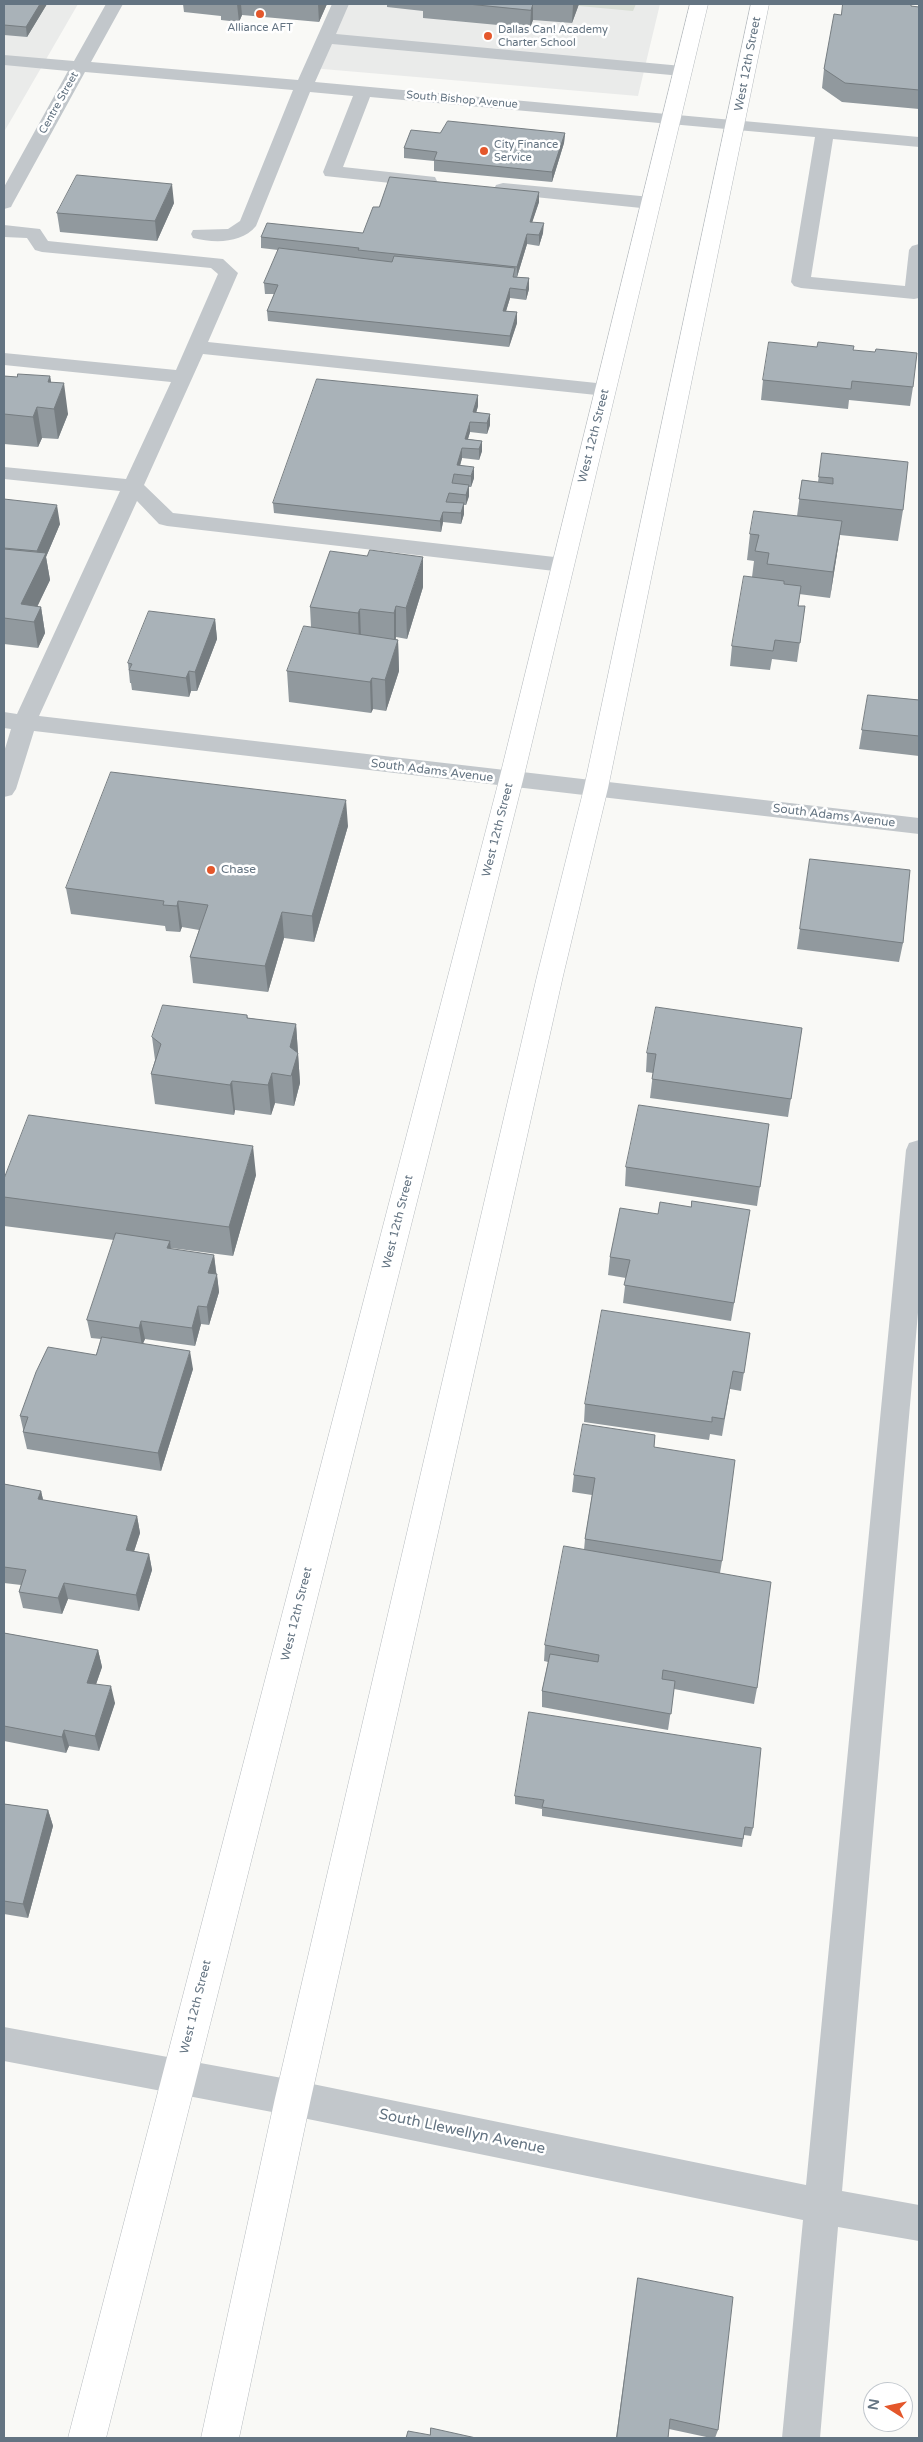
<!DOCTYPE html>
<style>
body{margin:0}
#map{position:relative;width:923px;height:2442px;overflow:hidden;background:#f9f9f6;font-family:"Varela Round",sans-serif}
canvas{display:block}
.frame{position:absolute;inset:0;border:5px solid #647482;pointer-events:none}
.north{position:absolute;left:863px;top:2382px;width:50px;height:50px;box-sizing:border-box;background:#fff;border:1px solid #c1c7cd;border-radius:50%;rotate:280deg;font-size:14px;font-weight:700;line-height:20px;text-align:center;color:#647482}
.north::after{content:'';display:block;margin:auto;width:18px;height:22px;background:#e4572b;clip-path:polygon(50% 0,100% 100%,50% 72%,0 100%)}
</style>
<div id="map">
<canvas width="923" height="2442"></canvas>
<div class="frame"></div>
<div class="north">N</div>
</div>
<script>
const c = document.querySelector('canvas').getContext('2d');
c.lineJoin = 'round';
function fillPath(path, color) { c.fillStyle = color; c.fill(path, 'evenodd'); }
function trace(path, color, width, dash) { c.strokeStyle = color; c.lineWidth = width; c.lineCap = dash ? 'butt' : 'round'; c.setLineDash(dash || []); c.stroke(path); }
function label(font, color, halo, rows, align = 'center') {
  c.font = font + ' "Varela Round",sans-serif'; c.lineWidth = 5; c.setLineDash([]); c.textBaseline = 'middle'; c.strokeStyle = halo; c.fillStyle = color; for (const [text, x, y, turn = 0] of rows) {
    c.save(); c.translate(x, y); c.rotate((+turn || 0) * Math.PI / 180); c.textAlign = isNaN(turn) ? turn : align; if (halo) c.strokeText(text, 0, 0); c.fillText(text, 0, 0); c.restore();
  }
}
fillPath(new Path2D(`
 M4,4H78L4,132Z
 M337,4H660L638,96L311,68Z`), '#eaebea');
fillPath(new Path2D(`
 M580,4H636L633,11L579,6Z`), '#d9ded5');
const major = new Path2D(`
 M690,4H708L523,780L106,2438H68L499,780Z
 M751,4H769L608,788L563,976L311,2098L239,2438H201L275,2098L537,976L584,788Z`);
trace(major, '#b6bbbf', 1);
fillPath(new Path2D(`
 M106,4H123L91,62L298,80L332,4H349L336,34L682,66L688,67L691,71L688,75L682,76L332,44L315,82L919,137V147L833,139L811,277L905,286L909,250L912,246L919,244V298L914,299L801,288L794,286L791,282L815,137L370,97L343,167L435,177L437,181L435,185L428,187L325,176L323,172L353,96L310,92L256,226C241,244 214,243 193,238L191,234L193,230L228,229L240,221L293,90L85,72L13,203L11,207L4,209V187L68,71L4,65V55L74,61Z
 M503,183L651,197L658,199L660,203L658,207L651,209L496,193L494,189L496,185Z
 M4,225L40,229L48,241L223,259L238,273L208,342L606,384L613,386L616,390L613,394L606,396L203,354L144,485L173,513L563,558L571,560L574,565L571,570L563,572L167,526L159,524L137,501L39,716L919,818V834L34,731L16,789L12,795L4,797V752L11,729L4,728V712L17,714L120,491L4,479V467L126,479L171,382L4,365V353L176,370L218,274L211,268L42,252L35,250L27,238L4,237Z
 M919,1140V1301L842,2191L919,2205V2241L838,2227L820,2438H782L803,2220L293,2116L4,2061V2027L293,2080L806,2185L906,1150L909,1143Z`), '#c2c7cb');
fillPath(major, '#fff');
fillPath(new Path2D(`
 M4,4H47L27,37L4,35Z
 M183,4H327L319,22L242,15L239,22L221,20V16L184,12Z
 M387,4H579L572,23L533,20L530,28L423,18V11L387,7Z
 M911,6L919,7V109L842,102L822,88L824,69L841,15Z
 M440,133H565L564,143L552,182L434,171V161L404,158V148Z
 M539,202L532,222L543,233L539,246L527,244L517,277L529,278V289L526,300L510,298L506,311L517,312V323L509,347L268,321L267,311L274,294H265L264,283L278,250L261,248V237L363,233L379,207Z
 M174,203L157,241L60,232L57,213Z
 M817,347L853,350L913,387L910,406L849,400L848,409L761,400L763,380Z
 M4,376L17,377L50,376L51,382L68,414L58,439L42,438L38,447L4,444Z
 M478,395V406L476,413L490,414V425L487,434L470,432L468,439L482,441V451L479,460L462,458L460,466L474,478L471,487H469V496L466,505H464V514L461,524L443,522L441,532L274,513L273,503Z
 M822,453L903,510L898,541L840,535L830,598L799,594L798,606H805L797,662L772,659L770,670L730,666L732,646L752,577L754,561L747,560L750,534L797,516L802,480L818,482Z
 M4,499L60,524L46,557L50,580L37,606L41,607L45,633L38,648L4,644Z
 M423,587L407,639L396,637V639L398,640L399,671L386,711L373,709L371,713L289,702L287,671L311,627L310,607Z
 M215,619L217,639L197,691H191L189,697L132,690L131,683H130L128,663Z
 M868,695L919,700V756L859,749Z
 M348,826L314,942L284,938L268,992L193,983L190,957L199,930L182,927L180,932L166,931L165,926L71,914L66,888Z
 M810,859L903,943L899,962L797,949Z
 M247,1015L248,1018L296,1024L300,1083L294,1106L275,1103L271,1115L235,1110L234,1115L155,1104L151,1074L155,1060L152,1037Z
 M802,1028L788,1117L650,1098L653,1073L646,1072L647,1053Z
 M769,1124L757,1206L625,1186L626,1167Z
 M256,1175L233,1256L171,1248V1249L214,1255L219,1292L209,1325L201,1324L195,1346L145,1339L143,1343L193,1369L161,1471L27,1449L23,1432V1429L20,1416L96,1355L101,1339L91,1338L87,1320L114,1240L4,1226V1179Z
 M747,1228L731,1321L623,1303L626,1278L608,1275L610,1257Z
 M750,1333L741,1391L730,1389L722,1436L710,1434L709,1440L584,1422L585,1404Z
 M655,1435L654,1447L722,1561L720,1573L757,1688L754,1704L674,1689L668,1730L542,1707V1691L548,1662L544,1661L545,1645L584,1550L585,1539L592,1495L572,1492L574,1475Z
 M4,1484L41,1491L43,1500L137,1516L140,1533L134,1551L149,1554L152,1570L139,1611L68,1599L62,1614L23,1608L19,1592L21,1585L4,1583Z
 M4,1633L98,1650L102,1667L96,1684L115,1703L99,1751L69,1746L66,1753L4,1741Z
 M515,1796L753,1828L751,1836L744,1835L742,1847L542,1816V1809L515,1804Z
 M4,1804L48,1810L53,1826L28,1918L4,1914Z
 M638,2278L718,2430L715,2438H711L669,2429L668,2438H616L636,2290Z`), '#91999e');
fillPath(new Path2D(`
 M40,4H47L27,37L26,27Z
 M237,4H241L242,15L239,22Z
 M318,4H327L319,22Z
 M533,4V20L530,28L531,10Z
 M573,4H579L572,23L573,5Z
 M565,133L564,143L552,182V172Z
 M172,184L174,203L157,241L155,221Z
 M539,192V202L529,232L530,222Z
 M544,223L543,233L539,246V235Z
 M527,234V244L517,277V267Z
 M529,278V289L526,300V290Z
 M510,288V298L503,321V311Z
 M517,312V323L509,347L510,336Z
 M50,376L55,406L64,383L68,414L58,439L54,409L48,382Z
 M478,395V406L473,423V412Z
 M37,407L42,438L38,447L33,417Z
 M490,414V425L487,434V423Z
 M470,422V432L465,449V439Z
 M482,441V451L479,460V449Z
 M462,448V458L457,476V465Z
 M474,467V478L471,487V476Z
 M469,485V496L466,505V495Z
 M464,503V514L461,524V513Z
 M57,505L60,524L46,557L50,580L30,622L21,604L39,566L37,551Z
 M443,512V522L441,532L440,521Z
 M842,521L838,547L830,598L833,572Z
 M423,557V587L407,639L406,608Z
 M396,606V637L394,644V613Z
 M41,607L45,633L38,648L34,622Z
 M360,609L361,640L359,644L358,613Z
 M215,619L217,639L197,691L195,672Z
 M398,640L399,671L386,711L385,680Z
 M189,671L191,691L189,697L186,678Z
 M372,678L373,709L371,713L370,682Z
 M346,800L348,826L314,942L312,916Z
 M178,901L182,927L180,932L177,906Z
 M282,912L284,938L268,992L265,966Z
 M296,1024L300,1083L294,1106L290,1047Z
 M272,1073L275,1103L271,1115L268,1085Z
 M232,1081L235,1110L234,1115L230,1085Z
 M253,1146L256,1175L233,1256L229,1227Z
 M170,1241L172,1259L167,1248Z
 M214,1255L216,1273L211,1291L208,1273Z
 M217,1274L219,1292L209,1325L207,1307Z
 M198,1306L201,1324L195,1346L192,1328Z
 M141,1321L145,1339L142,1346L139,1328Z
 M190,1351L193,1369L161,1471L158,1453Z
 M41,1491L45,1508L38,1499Z
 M137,1516L140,1533L129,1567L126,1550Z
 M149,1554L152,1570L139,1611L136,1595Z
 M64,1583L68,1599L62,1614L58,1598Z
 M98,1650L102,1667L91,1699L87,1683Z
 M111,1686L115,1703L99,1751L95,1736Z
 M64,1730L69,1746L66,1753L62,1737Z
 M48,1810L53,1826L28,1918L23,1904Z`), '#767d81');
const building = new Path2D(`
 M4,4H40L26,27L4,25Z
 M468,4H533L531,10Z
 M843,4H911V6L919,7V90L845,83L824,69L834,14L841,15Z
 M448,121L565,133L552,172L434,160L437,152L404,148L411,130L440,133Z
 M77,175L172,184L155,221L57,213Z
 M390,177L539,192L530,222L544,223L539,235L527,234L517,267L358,250L359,248L261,237L267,223L363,233L373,207H379Z
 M279,248L392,262L394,256L515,268L513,277L529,278L526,290L510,288L503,311L517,312L510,336L267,311L278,285L264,283Z
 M769,342L817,347L818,342L854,346L853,350L875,352L876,349L917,353L913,387L852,381L851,389L763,380Z
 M18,374L50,376L48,382L64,383L54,409L37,407L33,417L4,414V376L17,377Z
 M317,379L478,395L473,412L490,414L487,423L470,422L465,439L482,441L479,449L462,448L457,465L474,467L471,476L454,474L452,483L469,485L466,495L449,493L446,502L464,503L461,513L443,512L440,521L273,503Z
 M822,453L908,462L903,510L799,499L802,480L833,484V478L819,477Z
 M4,499L57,505L37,551L4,548Z
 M754,511L842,521L833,572L767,564L769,553L755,551L759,535L750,534Z
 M4,549L46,553L21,604L41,607L34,622L4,618Z
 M370,550L423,557L406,608L396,606L394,613L360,609L358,613L310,607L330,551L367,556Z
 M744,576L784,581V584L801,586L798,606H805L800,643L775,640L773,651L732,646Z
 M149,611L215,619L195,672L189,671L186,678L129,670L132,664L128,663Z
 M304,626L398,640L385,680L372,678L370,682L287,671Z
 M868,695L919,700V736L862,730Z
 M111,772L346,800L312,916L282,912L265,966L190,957L208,905L178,901L177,906L163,905L164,901L66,888Z
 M810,859L910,870L903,943L800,929Z
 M163,1005L247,1015V1018L296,1024L290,1047L298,1053L291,1076L272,1073L268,1085L232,1081L230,1085L151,1074L161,1044L152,1037Z
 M656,1007L802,1028L791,1099L652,1079L656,1054L647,1053Z
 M639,1105L769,1124L760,1187L626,1167Z
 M29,1115L253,1146L229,1227L4,1197V1179Z
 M692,1201L750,1210L734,1303L624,1285L630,1260L610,1257L620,1208L658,1214L660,1202L691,1207Z
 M116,1233L170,1241L167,1248L214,1255L208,1273L217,1274L207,1307L198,1306L192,1328L141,1321L139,1328L87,1320Z
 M602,1310L750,1333L744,1373L733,1371L724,1419L712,1417V1422L585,1404Z
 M102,1337L190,1351L158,1453L23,1432L28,1417L20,1416L36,1372L48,1347L96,1355Z
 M583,1424L655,1435L654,1447L735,1460L722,1561L585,1539L595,1478L574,1475Z
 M4,1484L41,1491L38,1499L137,1516L126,1550L149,1554L136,1595L64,1583L58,1598L19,1592L26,1570L4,1567Z
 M564,1546L771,1582L757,1688L663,1670L662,1679L675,1681L671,1714L542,1691L550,1654L598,1662L599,1655L545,1645Z
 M4,1633L98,1650L87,1683L111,1686L95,1736L64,1730L62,1737L4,1726Z
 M529,1712L761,1748L753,1828L745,1827L743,1839L542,1807L544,1800L515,1796Z
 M4,1804L48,1810L23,1904L4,1901Z
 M638,2278L733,2297L718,2430L670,2419L668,2438H617Z
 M431,2428L476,2438H406L408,2431L430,2435Z`);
fillPath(building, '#a9b2b8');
trace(building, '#767d81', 1);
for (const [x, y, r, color] of [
 [260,14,5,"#e4572b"],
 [488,36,5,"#e4572b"],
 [484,151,5,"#e4572b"],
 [211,870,5,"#e4572b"]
]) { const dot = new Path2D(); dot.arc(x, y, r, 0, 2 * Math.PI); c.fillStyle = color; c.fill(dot); trace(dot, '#fff', 2); }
label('11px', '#647482', '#fff', [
 ["Alliance AFT",260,28,"center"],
 ["Dallas Can! Academy",498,30],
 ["Charter School",498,43],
 ["City Finance",494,145],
 ["Service",494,158]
], 'left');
label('11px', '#647482', '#fff', [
 ["South Bishop Avenue",462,100,5],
 ["Centre Street",59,103,-61]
]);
label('12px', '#647482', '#fff', [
 ["West 12th Street",748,64,-79],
 ["West 12th Street",594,436,-76],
 ["South Adams Avenue",432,771,7],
 ["South Adams Avenue",834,816,7],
 ["West 12th Street",498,830,-76],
 ["West 12th Street",398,1222,-76],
 ["West 12th Street",297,1614,-76],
 ["West 12th Street",196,2007,-76]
]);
label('12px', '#647482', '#fff', [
 ["Chase",221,870]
], 'left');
label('15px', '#647482', '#fff', [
 ["South Llewellyn Avenue",462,2132,12]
]);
</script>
